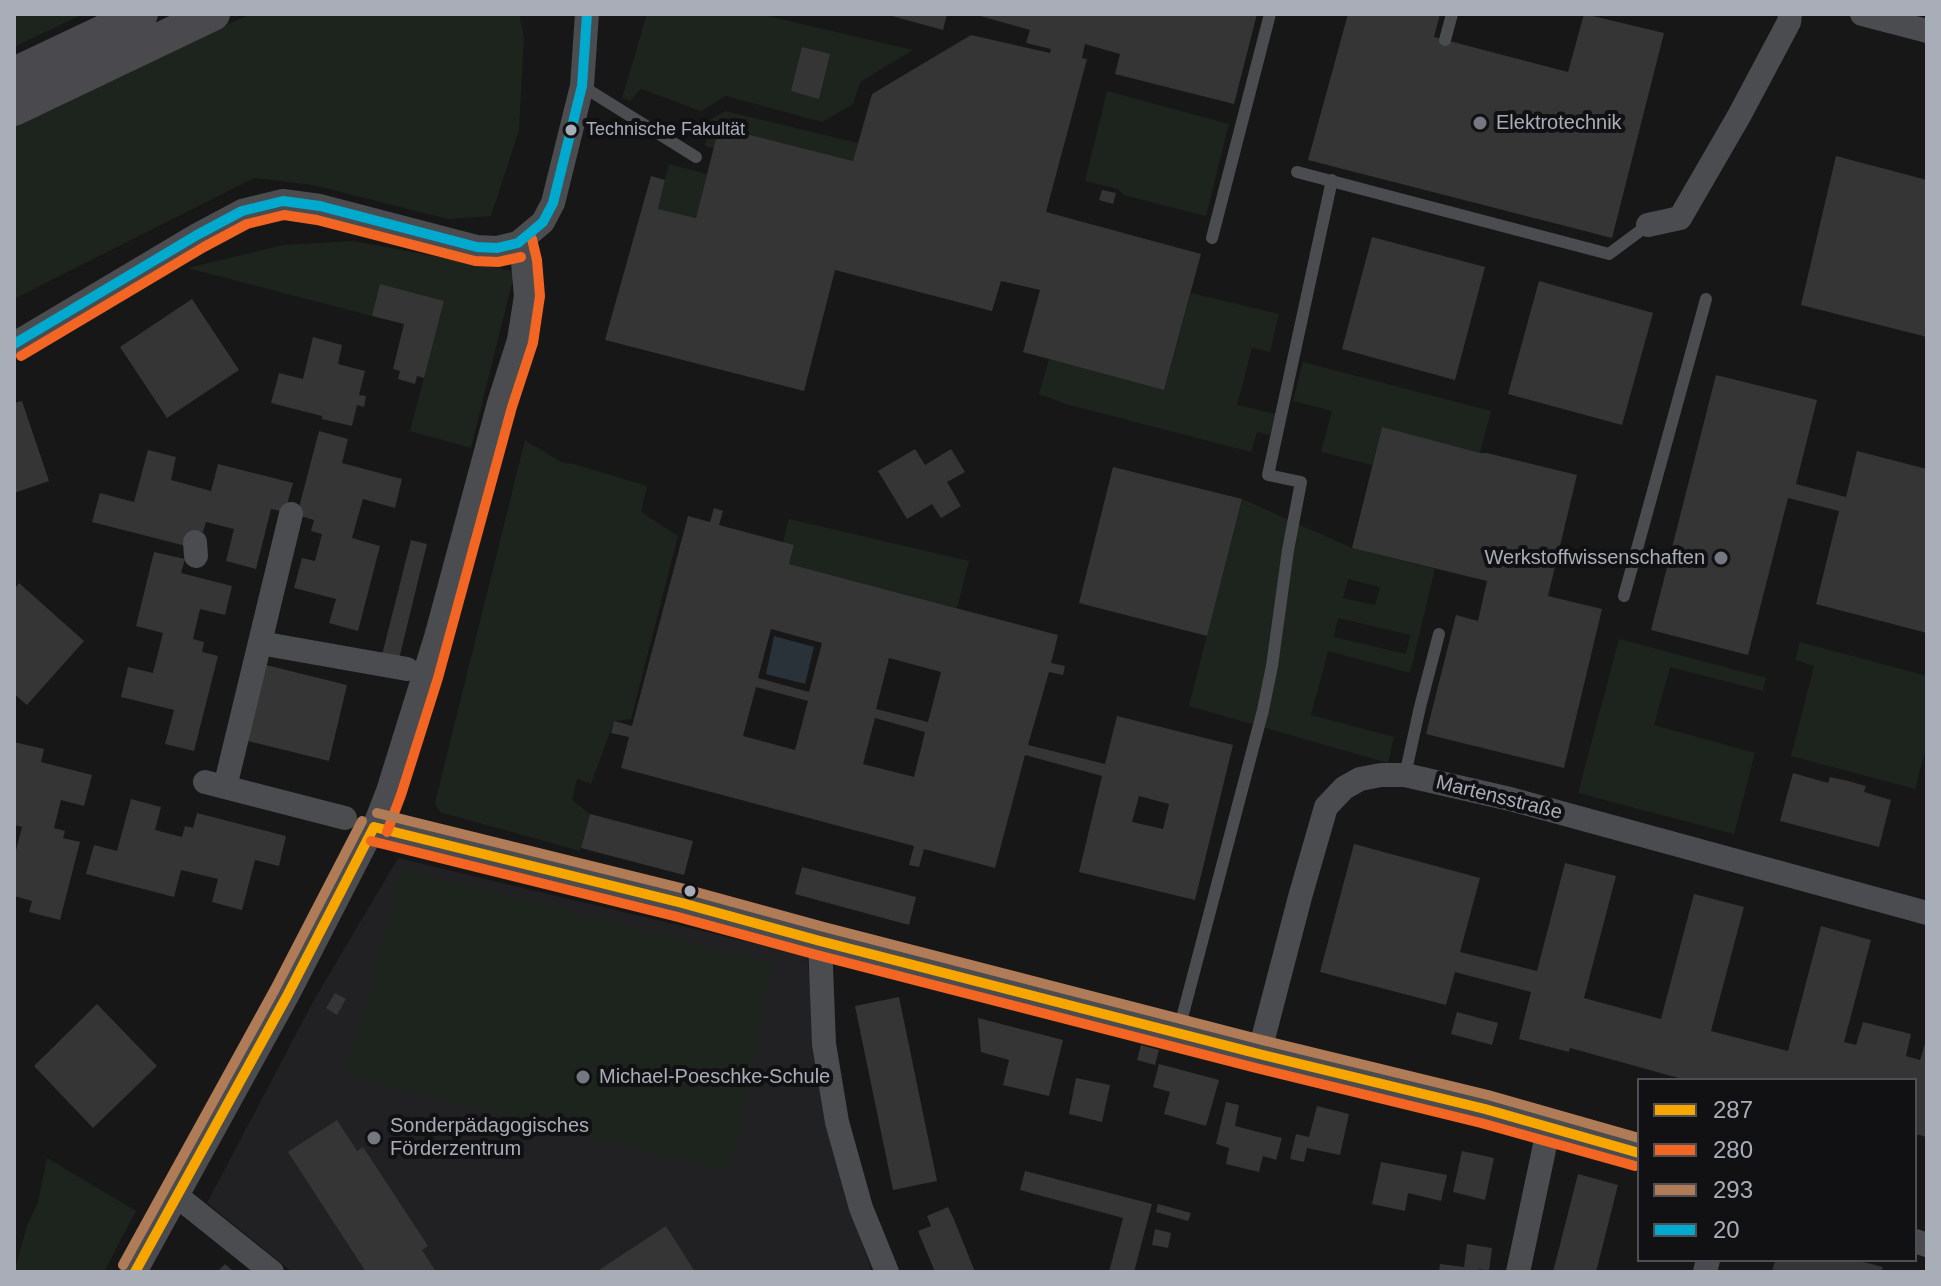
<!DOCTYPE html>
<meta charset="utf-8">
<style>
body{margin:0}
#map{position:relative;width:1941px;height:1286px;overflow:hidden;background:#171717;font-family:Helvetica,sans-serif}
canvas{display:block}
.frame{position:absolute;inset:0;border:16px solid #a8adb8;pointer-events:none}
.legend{position:absolute;left:1637px;top:1078px;width:280px;height:184px;box-sizing:border-box;background:#111113;border:2px solid #4d4f55;margin:0;padding:10px 14px;list-style:none;font-size:24px;color:#a8adb8}
.legend li{display:flex;align-items:center;gap:16px;height:40px}
.legend b{width:40px;border:2px solid #4d4f55}
</style>
<div id="map">
<canvas width="1941" height="1286"></canvas>
<div class="frame"></div>
<ul class="legend">
<li><b style="height:10px;background:#f7a600"></b>287</li>
<li><b style="height:10px;background:#f26522"></b>280</li>
<li><b style="height:10px;background:#b07c57"></b>293</li>
<li><b style="height:10px;background:#00a9ce"></b>20</li>
</ul>
</div>
<script>
const c = document.querySelector('canvas').getContext('2d');
c.lineJoin = 'round';
function fillPath(path, color) { c.fillStyle = color; c.fill(path, 'evenodd'); }
function trace(path, color, width, dash) { c.strokeStyle = color; c.lineWidth = width; c.lineCap = dash ? 'butt' : 'round'; c.setLineDash(dash || []); c.stroke(path); }
function label(font, color, halo, rows, align = 'center') {
  c.font = font + ' Helvetica,sans-serif'; c.lineWidth = 8; c.setLineDash([]); c.textBaseline = 'middle'; c.strokeStyle = halo; c.fillStyle = color; for (const [text, x, y, turn = 0] of rows) {
    c.save(); c.translate(x, y); c.rotate((+turn || 0) * Math.PI / 180); c.textAlign = isNaN(turn) ? turn : align; if (halo) c.strokeText(text, 0, 0); c.fillText(text, 0, 0); c.restore();
  }
}
fillPath(new Path2D(`
 M398,858L807,956L818,1050L849,1205L872,1272H292L207,1203L314,1000Z`), '#212123');
fillPath(new Path2D(`
 M14,14H83L14,47Z
 M251,14H519L524,38L519,130L491,216L448,219L313,185L254,178L14,299V119Z
 M647,14H759L913,50L860,82L853,104L822,122L726,96L701,111L641,89L630,101L622,98Z
 M1107,91L1229,124L1206,216L1124,195L1118,189L1085,181Z
 M725,111L858,143L853,161L720,127L714,148L705,146L710,120Z
 M669,164L707,174L696,218L658,209Z
 M353,241L515,271L471,448L410,431L444,301L372,316L188,268L283,245Z
 M1191,293L1279,314L1270,352L1252,348L1237,405L1276,414L1270,435L1257,432L1251,452L1066,404L1039,394L1049,359L1164,390Z
 M1303,362L1491,411L1480,453L1382,428L1372,465L1321,452L1332,411L1293,401Z
 M525,440L561,462L577,465L647,486L641,512L678,536L631,719L614,721L591,784L577,779L572,800L590,814L580,851L440,812L435,803Z
 M1242,499L1352,548L1435,569L1410,673L1328,651L1311,715L1394,737L1388,763L1189,706ZM1348,579L1380,587L1375,605L1343,598ZM1338,618L1410,635L1406,654L1334,637Z
 M789,519L969,561L957,608L789,564L794,545L783,542Z
 M1619,639L1766,678L1763,691L1670,667L1654,725L1755,753L1734,834L1578,793Z
 M1800,642L1927,676V744L1915,789L1791,756L1814,666L1795,660Z
 M402,869L773,964L730,1171L346,1076Z
 M47,1158L136,1211L104,1272H14L27,1226L38,1202Z`), '#1d241e');
fillPath(new Path2D(`
 M774,636L814,647L805,684L766,674Z`), '#2a3239');
fillPath(new Path2D(`
 M885,14H947L943,30Z
 M973,14H1257L1234,104L1115,74L1120,54L1085,44L1082,58L1087,59L1046,212L1201,254L1164,390L1023,352L1040,290L1001,281L992,311L835,270L804,391L605,340L651,176L665,180L658,209L696,218L719,127L853,161L872,94L971,35L1050,53L1051,49L1026,43L1030,30Z
 M1348,14H1440L1434,37L1568,72L1584,14L1664,33L1612,238L1308,160Z
 M802,47L830,54L819,99L791,91Z
 M1836,156L1927,180V337L1801,305Z
 M1102,190L1116,193L1113,204L1099,200Z
 M1372,237L1485,267L1455,380L1342,349Z
 M1539,281L1653,313L1622,425L1508,394Z
 M380,284L444,301L424,378L417,376L415,384L398,379L400,371L393,369L404,324L372,316Z
 M192,299L239,370L167,418L120,347Z
 M313,337L342,345L338,364L365,371L359,395L366,396L364,407L357,405L352,426L322,419V416L271,403L279,373L303,379Z
 M1716,375L1817,400L1796,484L1846,497L1857,451L1927,469V633L1816,604L1839,511L1788,498L1748,655L1651,630Z
 M22,401L49,481L14,493V403Z
 M1382,427L1480,453H1487L1577,475L1548,596L1602,609L1564,768L1426,734L1456,615L1478,621L1487,581L1352,548Z
 M319,431L348,439L342,463L402,479L395,508L363,499L352,538L380,546L358,631L329,623L336,599L294,588L302,558L315,561L322,534L311,531L314,520L297,515Z
 M915,449L925,465L951,449L965,472L947,482L961,506L941,518L932,504L907,519L878,471Z
 M148,450L176,457L171,480L211,491L218,464L293,483L285,512L271,509L256,569L226,561L234,529L206,522L203,532L194,530L190,547L92,522L100,493L134,502Z
 M1113,467L1242,499L1207,636L1079,603Z
 M714,508L723,511L719,525L794,545L789,564L1058,635L1051,663L1065,666L1063,675L1049,672L1028,745L1105,764L1117,716L1233,745L1195,900L1079,872L1102,776L1025,755L995,868L924,849L919,867L909,865L914,846L621,768L629,737L611,733L614,721L632,726L688,516L710,522ZM771,629L822,643L809,692L758,678ZM889,658L941,672L928,722L876,709ZM756,687L808,701L795,750L743,736ZM875,718L925,732L914,777L863,764ZM1139,796L1169,804L1163,829L1132,822Z
 M411,540L427,544L399,659L382,655Z
 M154,552L185,559L181,573L232,586L225,615L200,609L193,639L204,642L202,652L218,656L194,751L165,744L174,710L121,697L128,667L153,673L163,633L136,626Z
 M19,583L84,641L27,705L14,694V590Z
 M266,665L347,685L329,761L248,741Z
 M14,742L44,749L41,762L92,775L84,806L61,800L54,828L65,831L63,838L80,842L60,920L29,912L32,901L14,896V858L22,827L14,825Z
 M1793,773L1828,783L1830,777L1848,781L1866,786L1864,792L1891,800L1879,847L1780,821Z
 M131,799L161,807L155,830L182,837L185,826L193,828L197,813L286,836L279,866L255,860L242,910L212,902L218,879L181,870L174,897L86,874L94,845L117,851Z
 M590,814L693,841L684,875L581,848Z
 M1354,844L1480,878L1460,952L1537,971L1565,863L1616,876L1584,998L1661,1019L1694,894L1744,907L1711,1031L1788,1051L1821,926L1871,940L1844,1042L1856,1045L1863,1022L1911,1034L1906,1056L1920,1060L1927,1037V1137L1915,1134V1080H1686L1570,1048L1569,1052L1519,1039L1531,992L1455,972L1446,1005L1320,972Z
 M802,867L916,897L909,925L795,894Z
 M335,993L346,999L337,1015L326,1008Z
 M899,997L937,1181L893,1190L855,1006Z
 M97,1004L157,1066L93,1128L34,1066Z
 M1457,1012L1498,1023L1492,1045L1451,1034Z
 M978,1018L1063,1040L1049,1096L1003,1085L1009,1060L981,1052Z
 M1141,1045L1159,1050L1155,1065L1137,1060Z
 M1159,1064L1219,1080L1206,1126L1164,1114L1170,1092L1153,1087Z
 M1076,1078L1110,1085L1102,1122L1069,1114Z
 M1226,1102L1239,1105L1235,1126L1282,1138L1276,1160L1263,1156L1259,1172L1226,1164L1229,1148L1216,1144Z
 M1317,1106L1349,1114L1340,1155L1307,1148L1304,1162L1290,1159L1296,1134L1309,1137Z
 M337,1120L357,1151L363,1147L428,1246L422,1250L436,1272H366L288,1152Z
 M1462,1151L1494,1158L1485,1200L1453,1192Z
 M1381,1162L1447,1175L1441,1201L1408,1193L1405,1211L1372,1204Z
 M1025,1171L1152,1204L1134,1272H1109L1123,1218L1020,1190Z
 M1578,1174L1618,1185L1596,1272H1553Z
 M1158,1204L1191,1213L1188,1221L1156,1212Z
 M948,1207L953,1217L975,1272H935L918,1231L931,1226L927,1216Z
 M666,1226L695,1272H596Z
 M1155,1229L1171,1233L1168,1248L1152,1245Z
 M1467,1244L1492,1248L1489,1271L1479,1269V1272H1439L1440,1264L1464,1267Z
 M1775,1260H1855L1883,1267L1881,1272H1772Z
 M225,1264L234,1272H217Z`), '#353536');
trace(new Path2D(`
 M1445,40L1452,14
 M582,86L696,157
 M1297,172L1609,254L1648,225
 M1212,238L1270,14
 M1624,596L1706,299
 M1405,775L1420,707L1439,634
 M1178,1033L1263,710L1272,666L1288,550L1301,482L1268,475L1332,180`), '#4b4c50', 12);
trace(new Path2D(`
 M1862,14L1927,31
 M1648,225L1680,218L1739,116L1789,22L1790,14
 M14,344L197,235L242,211L283,201L320,206L477,247L497,248L518,243L543,222L553,203L582,86L587,14
 M195,542L196,556
 M260,643L407,669
 M205,782L345,818
 M225,787L291,514
 M374,827L682,903L820,941L1259,1054L1485,1109L1639,1153
 M820,941L824,1044L837,1122L861,1208L887,1272
 M1259,1054L1300,897L1326,807L1344,788L1360,779L1381,775H1405L1510,799L1927,913
 M177,1196L272,1272
 M1915,1241L1927,1245
 M135,1272L287,996L374,827L388,791L436,637L499,403L519,340L526,296L523,262L518,243
 M1518,1272L1549,1126
 M1705,1272L1708,1260`), '#4b4c50', 24);
trace(new Path2D(`
 M14,74L141,14
 M14,109L213,14`), '#4a4a4e', 34);
trace(new Path2D(`
 M374,827L682,903L820,941L1259,1054L1485,1109L1639,1153
 M135,1272L287,996L374,827`), '#f7a600', 10);
trace(new Path2D(`
 M21,356L204,247L247,224L284,215L317,220L475,261L498,262L521,257
 M387,832L401,795L438,678L512,407L533,343L540,296L537,260L532,239
 M371,841L678,917L817,955L1256,1068L1481,1123L1635,1166`), '#f26522', 10);
trace(new Path2D(`
 M377,813L685,889L824,927L1262,1040L1488,1095L1639,1138
 M123,1265L275,989L362,821`), '#b07c57', 10);
trace(new Path2D(`
 M14,344L197,235L242,211L283,201L320,206L477,247L497,248L518,243L543,222L553,203L582,86L587,14`), '#00a9ce', 10);
for (const [x, y, r, color] of [
 [1480,123,8,"#757880"],
 [571,130,7,"#a8adb8"],
 [1721,558,8,"#757880"],
 [690,891,7,"#a8adb8"],
 [583,1077,8,"#757880"],
 [374,1138,8,"#757880"]
]) { const dot = new Path2D(); dot.arc(x, y, r, 0, 2 * Math.PI); c.fillStyle = color; c.fill(dot); trace(dot, '#111113', 3); }
label('18px', '#a8adb8', '#111113', [
 ["Technische Fakultät",586,130]
], 'left');
label('20px', '#a8adb8', '#111113', [
 ["Elektrotechnik",1496,123],
 ["Werkstoffwissenschaften",1705,558,"right"],
 ["Michael-Poeschke-Schule",599,1077],
 ["Sonderpädagogisches",390,1126],
 ["Förderzentrum",390,1149]
], 'left');
label('20px', '#a8adb8', '#111113', [
 ["Martensstraße",1499,798,14]
]);
</script>
